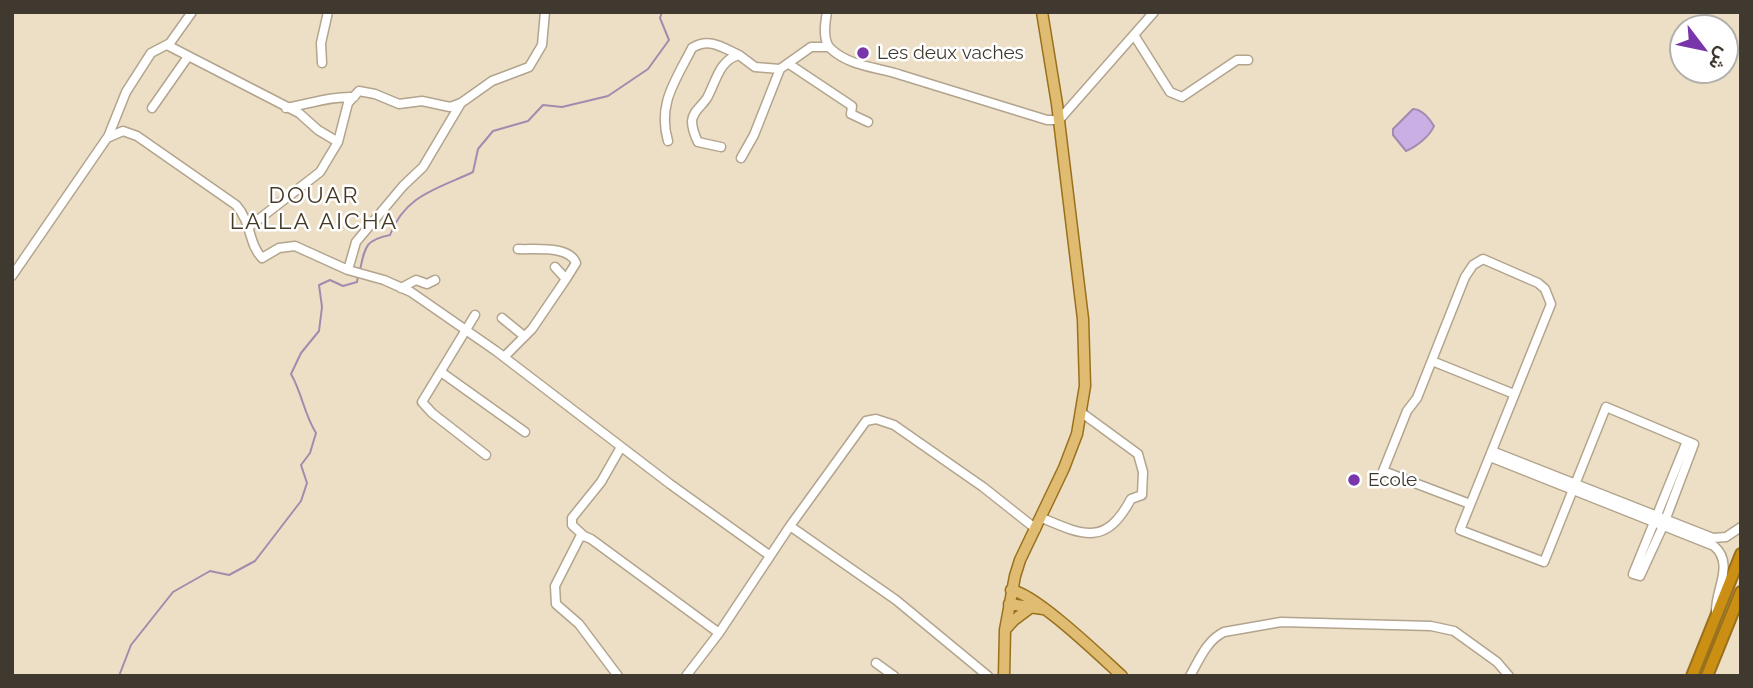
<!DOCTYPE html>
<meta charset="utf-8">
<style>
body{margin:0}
#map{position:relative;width:1753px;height:688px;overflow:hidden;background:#eddec6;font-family:Raleway,Vazirmatn,sans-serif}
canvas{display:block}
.frame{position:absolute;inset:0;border:14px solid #3f392f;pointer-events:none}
.north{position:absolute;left:1669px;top:14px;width:70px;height:70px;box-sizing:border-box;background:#fff;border:2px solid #b2b0ac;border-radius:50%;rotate:122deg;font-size:19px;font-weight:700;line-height:28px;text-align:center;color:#3f392f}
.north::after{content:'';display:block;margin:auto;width:24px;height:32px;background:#7936aa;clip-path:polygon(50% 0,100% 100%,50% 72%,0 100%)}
</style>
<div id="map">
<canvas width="1753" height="688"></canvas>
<div class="frame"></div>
<div class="north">ش</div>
</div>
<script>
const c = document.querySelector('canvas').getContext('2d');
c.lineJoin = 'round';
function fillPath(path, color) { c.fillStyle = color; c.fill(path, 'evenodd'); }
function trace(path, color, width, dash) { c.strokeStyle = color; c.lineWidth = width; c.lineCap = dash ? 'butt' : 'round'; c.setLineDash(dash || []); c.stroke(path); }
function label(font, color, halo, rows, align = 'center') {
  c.font = font + ' Raleway,sans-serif'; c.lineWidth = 5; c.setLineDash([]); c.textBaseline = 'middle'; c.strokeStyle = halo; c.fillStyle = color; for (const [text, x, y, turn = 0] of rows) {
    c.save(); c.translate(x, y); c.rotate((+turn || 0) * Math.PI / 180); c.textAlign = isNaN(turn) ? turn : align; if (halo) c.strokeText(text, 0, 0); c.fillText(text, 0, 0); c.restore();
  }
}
const water = new Path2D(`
 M1413,109C1422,109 1430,119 1434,126C1430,136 1416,147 1406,151L1393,135V129Z`);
fillPath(water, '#caafe5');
trace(water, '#a08cae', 2);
trace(new Path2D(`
 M360,270C365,247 365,240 390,235C405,195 437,189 473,172L478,149L493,131L528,121L543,105L562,107L608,96L648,69L669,40L660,18L662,12
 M119,676L131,645L173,592L210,571L229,575L255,561L301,501L307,483L301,465L310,453L316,433C304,414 302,393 291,374L301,353L319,331L322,307L319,285L330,280L343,286L357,282L358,276`), '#a08cae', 2);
const minor = new Path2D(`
 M827,12C825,23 822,41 831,49C851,67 877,67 901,75C950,90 998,105 1047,120H1059L1154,12
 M1134,35L1170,92L1182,97L1237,60H1248
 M167,45L299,113L318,130L338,142
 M322,63L321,43L328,12
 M789,64L852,106L851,114L868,122
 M152,108L187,58
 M286,108C309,104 331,96 354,97
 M108,137L126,92L151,53L170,43L192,12
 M668,141C657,104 676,80 692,48C710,37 723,48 739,55
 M721,147L698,142C695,136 692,129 692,121C693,111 702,106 707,98C716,82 719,60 739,55L755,67L780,69L811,47H829
 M741,158L754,135L780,69
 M250,226L320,172L338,142L348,103L359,91L375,94L399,104L422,101L450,107L461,103L492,81L529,67L542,45L545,12
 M518,249C535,250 569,245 576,263L566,279
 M348,270L356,242L403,186L423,167L461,103
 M12,276L107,138L123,131L137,136L236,205C252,223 248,243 262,258L279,248L295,246L348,270L384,280L411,292L496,351L670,484L769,555
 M401,288L416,280L427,284L435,280
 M475,315L422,402L432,413L486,455
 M502,318L524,336
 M504,357L532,329L566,279L555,267
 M1432,361L1514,394
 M441,372L525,432
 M1492,451L1713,538L1726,537L1741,527
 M1490,457L1714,546C1735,564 1715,590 1716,612
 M1470,504L1383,471L1407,411L1417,398L1465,277L1473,265L1483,259L1538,283L1545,289L1551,304L1460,530L1544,562L1606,407L1694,444L1663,526L1640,576L1633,574L1687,441
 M1042,518C1084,536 1106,546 1131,499L1142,495L1143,472L1138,454L1082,413
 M790,526L896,600L988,676
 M584,536L572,525V518L601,482L621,447
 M876,663L894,676
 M618,676L579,624L556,604L555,586L580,537L584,536L591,539L719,633
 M686,676L719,633L790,526L866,421L876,419L894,425L983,487L1036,529
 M1190,676C1199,660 1207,640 1224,632L1281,622L1431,626L1454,631L1497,662L1509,676`);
const major = new Path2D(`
 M1011,590C1036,594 1101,657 1122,676
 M1009,604L1043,609
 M1005,630L1014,620L1030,608
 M1004,676L1005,630L1015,576L1020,560L1064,468L1077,434L1085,386L1083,319L1057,104L1042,12`);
const highway = new Path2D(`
 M1692,676L1741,554
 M1707,676L1741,592`);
trace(minor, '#b2a48d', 11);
trace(major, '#99711d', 13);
trace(highway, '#99711d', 14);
trace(minor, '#fff', 8);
trace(major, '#dfbc71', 10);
trace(highway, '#ca8f13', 10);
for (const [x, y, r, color] of [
 [863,53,7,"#7936aa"],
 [1354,480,7,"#7936aa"]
]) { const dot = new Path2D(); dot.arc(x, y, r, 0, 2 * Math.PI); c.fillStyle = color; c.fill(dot); trace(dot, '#fff', 2.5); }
label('19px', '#3f392f', '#fff', [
 ["Les deux vaches",877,53],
 ["Ecole",1368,480]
], 'left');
c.letterSpacing = '2px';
label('23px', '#463a27', '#fff', [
 ["DOUAR",314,196],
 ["LALLA AICHA",314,222]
]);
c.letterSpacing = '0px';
</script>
